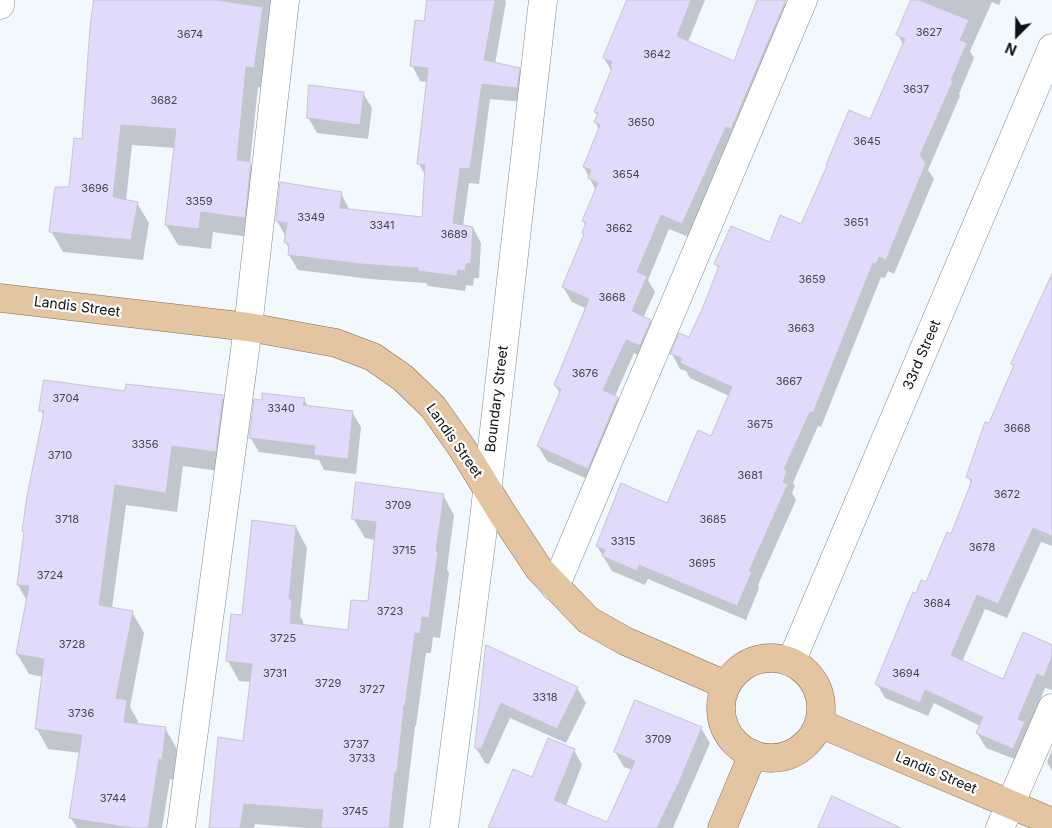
<!DOCTYPE html>
<style>
body{margin:0}
#map{position:relative;width:1052px;height:828px;overflow:hidden;background:#f1f8fe;font-family:Inter,sans-serif}
canvas{display:block}
.north{position:absolute;left:992px;top:10px;width:50px;height:50px;-webkit-text-stroke:4px #fff;paint-order:stroke;rotate:203deg;font-size:14px;font-weight:700;line-height:20px;text-align:center;color:#0f1215}
.north::after{content:'';display:block;margin:auto;width:18px;height:22px;background:#0f1215;clip-path:polygon(50% 0,100% 100%,50% 72%,0 100%)}
</style>
<div id="map">
<canvas width="1052" height="828"></canvas>
<div class="north">N</div>
</div>
<script>
const c = document.querySelector('canvas').getContext('2d');
c.lineJoin = 'round';
function fillPath(path, color) { c.fillStyle = color; c.fill(path, 'evenodd'); }
function trace(path, color, width, dash) { c.strokeStyle = color; c.lineWidth = width; c.lineCap = dash ? 'butt' : 'round'; c.setLineDash(dash || []); c.stroke(path); }
function label(font, color, halo, rows, align = 'center') {
  c.font = font + ' Inter,sans-serif'; c.lineWidth = 4.5; c.setLineDash([]); c.textBaseline = 'middle'; c.strokeStyle = halo; c.fillStyle = color; for (const [text, x, y, turn = 0] of rows) {
    c.save(); c.translate(x, y); c.rotate((+turn || 0) * Math.PI / 180); c.textAlign = isNaN(turn) ? turn : align; if (halo) c.strokeText(text, 0, 0); c.fillText(text, 0, 0); c.restore();
  }
}
fillPath(new Path2D(`
 M95,0H290L266,88L258,87L250,163L262,183L256,238L213,232L211,249L178,245L166,225L175,148L132,145L126,201L137,203L149,223L143,260L63,252L51,231L70,189L83,140Z
 M428,0H505L506,2L495,64L519,69L528,84L525,102L490,99L479,184L469,183L463,226L473,228L481,243L479,278H474L473,286L466,285L465,291L428,286L426,283L370,279L298,270L289,255L290,250L285,242L286,237L277,221L341,193L350,211L423,218L425,175L419,164L427,82L420,81L412,65L425,22Z
 M629,0H705L688,42L735,63L759,0H777L784,3L793,18L691,238L669,229L648,280L655,292L643,318L650,321L658,336L648,360L634,353L615,396L618,398L626,412L596,483L547,461L538,446L560,394L555,385L587,309L572,302L563,287L585,236L583,233L586,226L583,221L596,191L584,167L600,131L595,122L598,116L595,112L612,72L604,58Z
 M912,0H1001L999,5L992,2L970,51L974,58L959,94L960,96L928,170L934,179L894,274L888,271L885,278L881,277L821,427L818,426L793,483L795,486L792,493L796,500L758,585L759,588L746,620L648,579L645,585L612,571L597,546L668,505L711,437L729,396L690,378L686,371L680,369L672,354L689,339L719,270L716,264L771,244L802,225L871,121L904,46L898,35Z
 M363,93L372,108L368,139L317,133L308,117Z
 M1052,279V546L1041,542L1007,618L985,609L962,662L1004,681L1052,647V690L1045,688L1029,727L1036,739L1025,763L986,748L977,733L980,726L934,703L928,716L885,698L877,684L916,594L926,584L952,536L972,484L968,477L1014,368L1012,364Z
 M126,392L222,396L234,416L227,472L183,466L177,512L126,505L112,608L132,612L144,633L130,707L138,721L137,725L165,728L177,749L173,780L170,779L162,828H77L71,818L81,753L48,749L37,729L43,677L29,674L17,654L27,601L18,585L25,536L23,531L44,417L41,410Z
 M304,399L308,407L352,412L361,427L356,474L324,470L319,460L259,452L250,437Z
 M443,495L454,515L447,569L449,573L440,638L433,637L431,653H426L416,726H415L403,828H307L255,824L254,828H209L244,742L251,682L239,681L228,661L243,617L296,527L307,548L300,616L303,621V626L349,632L369,603L376,540L365,538L353,518Z
 M487,647L577,688L586,703L566,743L510,718L489,764L485,763L476,748Z
 M701,728L710,743L673,828H492L533,779L574,750L582,765L566,806L608,824L632,770L624,767L615,752Z
 M1052,750V771L1047,762Z`), '#0003');
const building = new Path2D(`
 M94,0H216L263,7L254,68L246,67L237,160L251,162L245,218L201,212L199,229L165,225L176,129L121,125L113,197L138,202L131,240L49,232L55,187H69L74,138L82,139L90,28Z
 M427,0H495L484,60L520,68L517,88L482,84L470,169L460,168L453,223L473,227L471,263L466,264L465,271L458,270L457,276L418,271V268L361,264L288,255L289,244L284,242L287,223L276,221L280,182L342,192L340,208L422,217L425,165L417,164L428,68L410,66L415,20L424,21Z
 M627,0H691L677,36L734,61L757,0H786L731,129L726,127L682,224L661,215L637,272L647,276L632,311L651,320L641,344L639,345L626,340L603,390L618,397L588,469L537,446L561,389L554,385L589,299L562,287L584,234L582,233L586,222L582,221L598,183L588,178L591,170L583,167L600,125L594,122L598,113L594,112L612,68L610,67L612,62L603,58Z
 M911,0H919L969,20L960,40L967,43L951,80L953,81L920,155L926,163L886,260L879,257L876,264L873,263L813,413L810,412L784,469L787,471L783,482L788,484L749,571L752,572L737,606L639,565L637,571L602,556L605,550L596,546L621,483L667,503L698,430L711,436L732,387L680,363L682,358L670,354L679,333L689,337L703,307L719,266L714,264L731,226L770,242L780,215L801,224L827,166L826,165L849,110L870,119L905,39L896,35Z
 M309,85L364,92L360,125L307,118Z
 M1052,274V536L1033,528L998,604L977,595L951,655L1003,679L1023,632L1052,645V656L1044,677L1037,674L1018,719L1025,722L1013,749L976,733L983,717L925,690L920,703L875,684L913,592L916,593L921,580L926,582L947,532L951,534L972,480L966,477L985,422L989,423L1014,365L1011,364Z
 M44,380L125,391L126,384L223,395L216,452L172,446L166,493L115,485L99,605L133,611L116,698L127,700L124,722L166,727L162,760L159,759L148,828H132L69,818L82,735L35,729L44,659L16,654L29,586L17,585L24,532L22,531L27,496L44,411H39Z
 M262,393L305,398L303,405L353,411L348,459L314,455L315,446L249,438L254,399L262,400Z
 M356,482L444,494L436,551H438L429,618L422,617L420,634L415,633L405,706H404L397,772H395L389,828H321L323,810L244,804L240,828H209L218,737L243,741L252,664L226,661L231,614L242,615L252,520L296,526L289,599H292L290,623L348,630L351,600L368,601L376,522L352,519Z
 M486,645L578,687L557,729L501,703L481,749L475,748Z
 M635,700L702,727L680,780L657,828H488L513,769L532,777L548,738L575,749L554,800L607,822L635,761L614,752Z
 M832,796L901,828H818Z`);
fillPath(building, '#e1dafb');
trace(building, '#c6c4cd', 1);
const minor = new Path2D(`
 M0,5V0
 M555,587L803,0
 M791,662L1052,48
 M181,828L248,327L285,0
 M444,828L482,536L543,0
 M1000,828L1052,708`);
const major = new Path2D(`
 M0,298L248,327L336,343L373,357L403,378L433,407L462,448L502,513L539,569L588,620L625,641L726,685
 M721 708a50 50 0 1 1 100 0a50 50 0 1 1-100 0Z
 M819,723L1052,822
 M722,828L753,754`);
trace(minor, '#838b92', 29);
trace(major, '#8c6d48', 29);
trace(minor, '#fff', 28);
trace(major, '#e3c5a1', 28);
label('11px', '#44444e', null, [
 ["3627",929,33],
 ["3674",190,35],
 ["3642",657,55],
 ["3637",916,90],
 ["3682",164,101],
 ["3650",641,123],
 ["3645",867,142],
 ["3654",626,175],
 ["3696",95,189],
 ["3359",199,202],
 ["3349",311,218],
 ["3651",856,223],
 ["3341",382,226],
 ["3662",619,229],
 ["3689",454,235],
 ["3659",812,280],
 ["3668",612,298],
 ["3663",801,329],
 ["3676",585,374],
 ["3667",789,382],
 ["3704",66,399],
 ["3340",281,409],
 ["3675",760,425],
 ["3668",1017,429],
 ["3356",145,445],
 ["3710",60,456],
 ["3681",750,476],
 ["3672",1007,495],
 ["3709",398,506],
 ["3718",67,520],
 ["3685",713,520],
 ["3315",623,542],
 ["3678",982,548],
 ["3715",404,551],
 ["3695",702,564],
 ["3724",50,576],
 ["3684",937,604],
 ["3723",390,612],
 ["3725",283,639],
 ["3728",72,645],
 ["3731",275,674],
 ["3694",906,674],
 ["3729",328,684],
 ["3727",372,690],
 ["3318",545,698],
 ["3736",81,714],
 ["3709",658,740],
 ["3737",356,745],
 ["3733",362,759],
 ["3744",113,799],
 ["3745",355,812]
]);
label('14px', '#0f1215', '#fff', [
 ["Landis Street",77,307,7],
 ["33rd Street",922,355,-67],
 ["Boundary Street",497,399,-83],
 ["Landis Street",454,441,55],
 ["Landis Street",936,773,23]
]);
</script>
